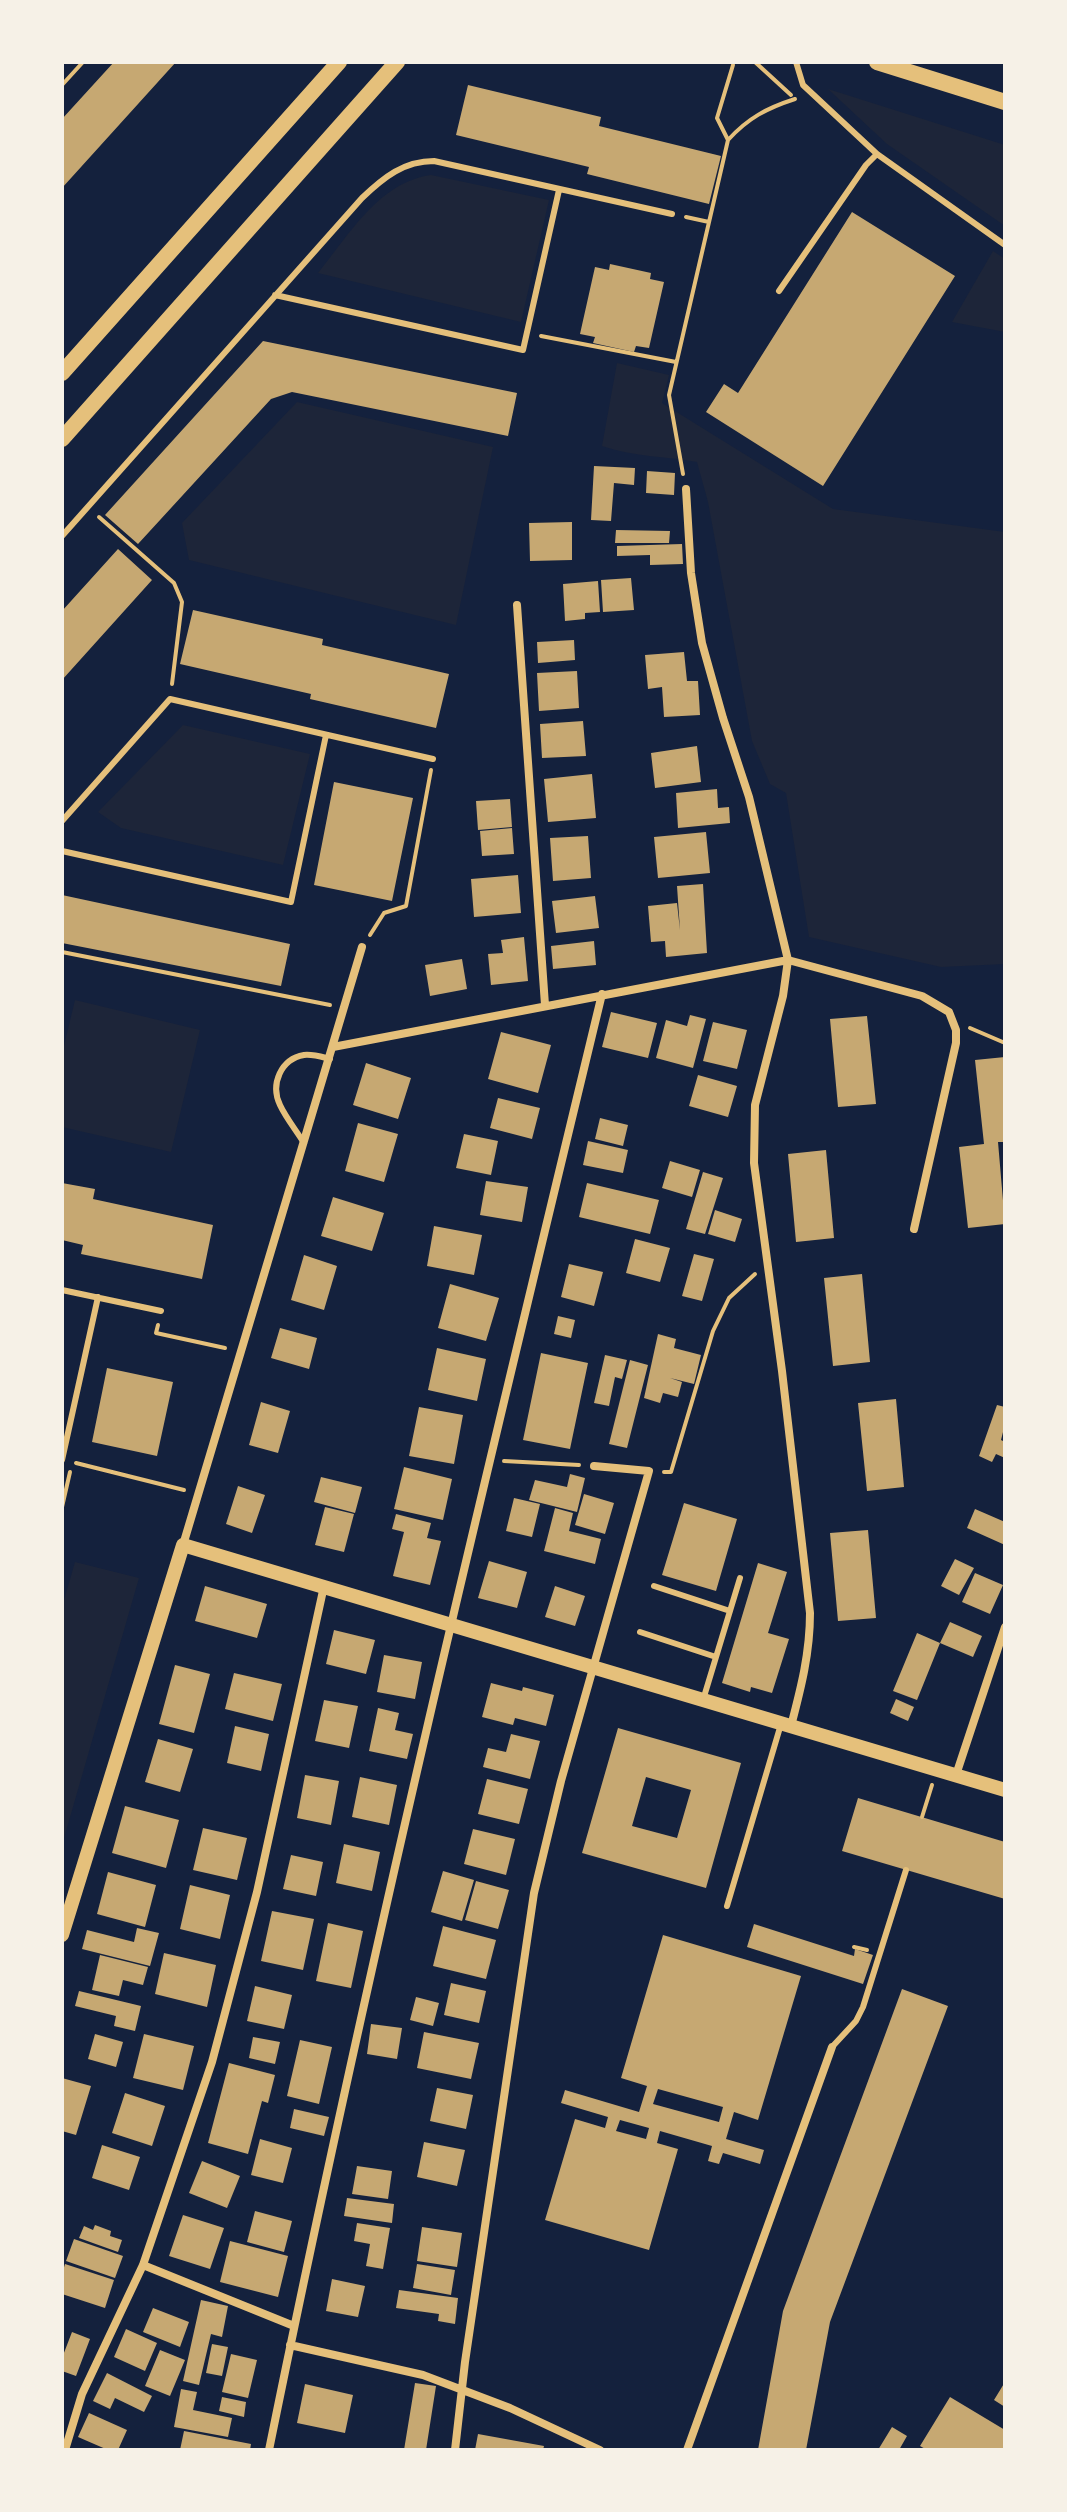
<!DOCTYPE html>
<style>
body{margin:0}
#map{position:relative;width:1067px;height:2512px;overflow:hidden;background:#14213d;font-family:Helvetica,sans-serif}
canvas{display:block}
.frame{position:absolute;inset:0;border:64px solid #f6f1e7;pointer-events:none}
</style>
<div id="map">
<canvas width="1067" height="2512"></canvas>
<div class="frame"></div>
</div>
<script>
const c = document.querySelector('canvas').getContext('2d');
c.lineJoin = 'round';
function fillPath(path, color) { c.fillStyle = color; c.fill(path, 'evenodd'); }
function trace(path, color, width, dash) { c.strokeStyle = color; c.lineWidth = width; c.lineCap = dash ? 'butt' : 'round'; c.setLineDash(dash || []); c.stroke(path); }
fillPath(new Path2D(`
 M828,89L1005,145V226L887,144Z
 M431,175L549,200L521,322L318,273C349,235 379,182 431,175Z
 M993,251L1005,259V332L952,322Z
 M617,363L669,375L662,403L833,509L1005,532V964L941,967L809,937L786,793L770,784L752,741L708,502L697,462C665,456 633,457 602,446Z
 M297,402L493,447L456,625L189,560L182,523Z
 M183,725L310,754L283,865L121,828L98,812Z
 M75,1000L200,1030L171,1152L62,1127V1054Z
 M75,1562L139,1578L62,1845V1607Z`), '#1d2539');
fillPath(new Path2D(`
 M114,62H176L62,188V119Z
 M468,85L601,117L599,126L721,156L709,204L587,174L589,167L456,135Z
 M852,212L955,276L823,486L706,412L724,384L738,393Z
 M610,264L651,273L650,279L664,282L649,348L636,346L634,352L593,343L595,337L580,334L595,267L609,270Z
 M263,341L517,393L508,436L292,392L271,399L138,544L105,515Z
 M594,466L635,468L634,485L614,483L611,521L591,520Z
 M647,471L675,473L674,495L646,493Z
 M572,522V560L530,561L529,523Z
 M616,530L670,531L669,543H615Z
 M682,544L683,564L650,565V555L617,556V546Z
 M118,549L152,580L62,680V611Z
 M631,578L634,610L603,612L601,580Z
 M598,581L600,612L585,613V619L565,621L563,584Z
 M193,610L323,639L322,645L449,674L436,728L310,699L311,694L180,664Z
 M574,640L575,660L538,663L537,642Z
 M684,652L687,681H698L700,715L664,717L662,687L648,689L645,655Z
 M577,671L579,708L539,711L537,673Z
 M583,721L586,756L542,758L540,724Z
 M697,746L701,782L655,788L651,753Z
 M592,774L596,818L548,822L544,779Z
 M334,782L413,798L392,901L314,885Z
 M717,789L718,808L729,807L730,823L678,828L676,793Z
 M510,799L512,827L478,830L476,801Z
 M512,828L514,854L482,856L480,831Z
 M706,832L710,873L658,878L654,837Z
 M588,836L591,878L553,881L550,838Z
 M518,875L521,913L474,917L471,879Z
 M703,884L707,953L666,957L665,941L651,942L648,906L677,903L680,930L677,886Z
 M62,895L290,944L281,986L62,943Z
 M595,896L599,928L556,933L552,901Z
 M524,937L528,981L491,985L488,954L503,953L501,940Z
 M594,941L596,965L553,969L551,946Z
 M462,959L467,989L430,996L425,965Z
 M611,1012L657,1023L648,1058L602,1047Z
 M690,1015L706,1019L693,1068L656,1058L666,1020L687,1026Z
 M867,1016L876,1104L838,1107L830,1019Z
 M713,1022L747,1030L737,1069L703,1061Z
 M501,1032L551,1045L538,1093L488,1079Z
 M1005,1057V1142H998L1005,1224L968,1228L959,1147L984,1144L975,1060Z
 M366,1063L411,1078L398,1119L353,1105Z
 M698,1075L737,1086L728,1117L689,1106Z
 M498,1098L540,1108L532,1139L490,1128Z
 M600,1118L628,1125L623,1146L595,1139Z
 M358,1123L398,1134L384,1182L345,1171Z
 M464,1134L498,1141L491,1175L456,1168Z
 M588,1141L628,1150L623,1173L583,1165Z
 M826,1150L834,1238L796,1242L788,1154Z
 M670,1161L700,1170L692,1197L662,1188Z
 M703,1172L723,1178L705,1234L686,1229Z
 M486,1181L528,1187L522,1222L480,1215Z
 M62,1183L95,1189L93,1199L213,1225L202,1279L81,1254L83,1245L62,1240Z
 M587,1183L659,1200L650,1234L579,1217Z
 M333,1197L384,1213L372,1251L321,1236Z
 M715,1210L742,1219L735,1242L708,1234Z
 M434,1226L482,1235L474,1275L427,1266Z
 M635,1239L670,1248L660,1282L626,1273Z
 M694,1254L714,1259L702,1301L682,1296Z
 M304,1255L337,1266L324,1310L291,1300Z
 M569,1264L603,1272L594,1306L561,1297Z
 M862,1274L870,1362L833,1366L824,1278Z
 M450,1284L499,1298L486,1341L438,1328Z
 M558,1316L575,1320L571,1338L554,1334Z
 M280,1328L317,1338L309,1369L271,1358Z
 M658,1334L676,1339L674,1348L701,1355L694,1384L670,1378L682,1382L678,1397L663,1393L660,1403L644,1398Z
 M437,1348L486,1359L477,1401L428,1390Z
 M541,1353L588,1363L570,1449L523,1440Z
 M605,1355L627,1360L622,1379L615,1377L609,1406L594,1403Z
 M630,1360L648,1365L627,1448L609,1444Z
 M107,1368L173,1382L157,1456L92,1442Z
 M896,1399L904,1487L867,1491L858,1403Z
 M261,1402L290,1411L278,1453L249,1445Z
 M997,1405L1005,1407V1424L1001,1440L1005,1442V1458L996,1454L992,1462L979,1456Z
 M419,1407L463,1415L454,1464L409,1456Z
 M404,1467L452,1479L443,1520L394,1509Z
 M570,1474L585,1478L577,1512L529,1500L535,1480L567,1487Z
 M321,1477L362,1487L355,1513L314,1502Z
 M238,1486L265,1495L252,1533L226,1524Z
 M584,1494L614,1503L605,1534L575,1525Z
 M514,1498L540,1504L532,1537L506,1531Z
 M684,1503L737,1519L716,1591L662,1575Z
 M325,1507L354,1514L344,1552L315,1545Z
 M555,1508L573,1513L569,1531L601,1539L595,1564L544,1551Z
 M975,1509L1005,1522V1545L967,1528Z
 M396,1514L431,1523L427,1538L441,1541L430,1585L393,1576L404,1532L392,1529Z
 M868,1530L876,1618L838,1621L830,1533Z
 M955,1559L974,1568L959,1595L941,1586Z
 M489,1561L527,1572L517,1608L478,1598Z
 M758,1563L787,1572L768,1633L789,1639L772,1693L751,1687L750,1692L722,1683Z
 M975,1573L1003,1585L990,1614L962,1602Z
 M205,1586L267,1604L257,1638L195,1621Z
 M555,1586L585,1596L575,1626L545,1617Z
 M950,1622L982,1636L973,1657L940,1643Z
 M334,1630L375,1640L366,1674L326,1664Z
 M917,1633L940,1643L917,1700L893,1691Z
 M384,1655L422,1662L415,1699L377,1692Z
 M175,1665L210,1674L194,1733L159,1724Z
 M234,1673L282,1684L273,1721L225,1709Z
 M491,1683L522,1691L523,1687L554,1695L546,1726L515,1718L513,1725L482,1717Z
 M896,1699L914,1707L908,1721L890,1713Z
 M324,1700L358,1706L349,1748L315,1741Z
 M378,1708L399,1713L395,1730L413,1734L407,1759L369,1751Z
 M235,1726L269,1734L261,1771L227,1763Z
 M618,1728L741,1763L706,1888L582,1853ZM646,1777L691,1790L677,1838L632,1826Z
 M511,1734L540,1741L530,1779L483,1767L488,1748L506,1752Z
 M158,1739L193,1749L180,1792L145,1782Z
 M305,1775L339,1781L331,1825L297,1818Z
 M360,1777L397,1785L389,1825L352,1817Z
 M487,1779L528,1789L519,1824L478,1814Z
 M858,1798L1005,1842V1899L842,1851Z
 M125,1806L179,1820L166,1868L112,1853Z
 M203,1828L247,1838L237,1880L193,1870Z
 M473,1829L515,1839L506,1875L464,1864Z
 M344,1844L380,1852L372,1891L336,1883Z
 M291,1855L323,1862L316,1896L283,1889Z
 M443,1871L474,1880L462,1921L431,1912Z
 M108,1872L156,1885L145,1927L97,1914Z
 M476,1881L509,1890L498,1929L465,1920Z
 M190,1885L230,1895L220,1939L180,1929Z
 M272,1911L314,1919L303,1970L261,1961Z
 M328,1923L363,1931L351,1988L316,1981Z
 M754,1924L854,1956L855,1949L873,1955L863,1984L747,1947Z
 M443,1926L496,1940L486,1979L433,1966Z
 M137,1928L159,1933L150,1966L82,1949L87,1930L134,1942Z
 M663,1935L801,1976L758,2120L734,2112L726,2139L764,2150L760,2164L723,2153L719,2164L708,2161L712,2146L660,2131L657,2143L678,2149L649,2250L545,2220L575,2119L605,2128L608,2117L561,2103L565,2090L639,2112L647,2086L621,2078ZM658,2089L723,2107L719,2122L653,2104ZM620,2120L649,2128L646,2139L616,2131Z
 M164,1953L216,1965L207,2007L155,1994Z
 M100,1955L148,1967L143,1985L123,1980L119,1996L92,1990Z
 M451,1983L486,1991L479,2023L444,2015Z
 M255,1986L292,1995L284,2029L247,2021Z
 M902,1989L948,2006L830,2322L806,2450H758L783,2311Z
 M79,1991L141,2006L135,2031L114,2026L116,2016L75,2006Z
 M416,1997L439,2003L433,2026L410,2020Z
 M371,2024L402,2028L397,2059L367,2054Z
 M424,2032L479,2043L471,2079L417,2068Z
 M95,2034L123,2042L116,2067L88,2059Z
 M144,2034L194,2046L183,2090L133,2078Z
 M253,2037L280,2042L275,2064L249,2058Z
 M300,2040L332,2047L319,2104L287,2096Z
 M229,2063L275,2075L268,2103L262,2101L248,2154L208,2143Z
 M62,2078L91,2086L76,2135L62,2131Z
 M437,2088L473,2095L466,2129L430,2121Z
 M125,2093L165,2106L152,2146L112,2133Z
 M294,2109L329,2117L324,2136L290,2128Z
 M260,2139L292,2148L283,2183L251,2175Z
 M424,2142L465,2150L457,2186L417,2177Z
 M102,2145L140,2157L129,2190L92,2178Z
 M202,2161L240,2176L227,2208L189,2193Z
 M357,2166L392,2171L388,2199L352,2194Z
 M347,2198L394,2204L392,2223L344,2216Z
 M255,2211L292,2221L284,2252L247,2242Z
 M183,2215L224,2228L210,2269L169,2256Z
 M357,2223L390,2228L383,2269L366,2266L370,2244L354,2241Z
 M95,2225L111,2231L110,2236L122,2240L118,2252L79,2238L84,2226L93,2230Z
 M422,2227L462,2233L457,2267L417,2261Z
 M74,2239L123,2256L115,2278L66,2261Z
 M230,2241L288,2256L278,2297L220,2282Z
 M65,2264L114,2280L105,2308L62,2294V2274Z
 M417,2264L455,2270L451,2295L413,2288Z
 M332,2279L365,2286L358,2317L326,2311Z
 M399,2290L458,2298L455,2324L438,2321L439,2314L396,2308Z
 M201,2300L228,2306L222,2337L211,2334L199,2385L183,2381Z
 M153,2308L189,2322L180,2347L143,2332Z
 M126,2329L157,2343L145,2371L114,2357Z
 M72,2332L90,2339L76,2376L62,2371V2358Z
 M212,2344L228,2347L222,2376L206,2373Z
 M160,2350L185,2360L170,2396L145,2386Z
 M231,2354L257,2360L248,2398L222,2392Z
 M107,2373L152,2396L144,2412L115,2398L110,2409L93,2401Z
 M1005,2382V2407L994,2400Z
 M415,2383L436,2386L426,2450H404Z
 M305,2384L353,2395L345,2433L297,2423Z
 M181,2389L197,2392L193,2410L232,2418L228,2437L174,2427Z
 M222,2397L246,2402L244,2417L219,2411Z
 M950,2397L1005,2430V2450H927L920,2446Z
 M89,2413L127,2430L118,2450H108L78,2437Z
 M892,2427L907,2436L899,2450H878Z
 M184,2431L251,2444L250,2450H180Z
 M478,2434L544,2446L543,2450H475Z`), '#c6a872');
trace(new Path2D(`
 M755,62L791,95
 M62,85L83,62
 M728,140C748,118 767,108 795,99
 M686,217L709,222
 M541,336L676,362
 M683,474L669,395L728,140L717,118L733,65
 M99,517L174,583L182,602L172,684
 M370,935L384,913L406,906L431,770
 M62,952L330,1005
 M970,1028L1005,1043
 M158,1325L156,1333L225,1348
 M504,1461L579,1465
 M76,1463L184,1490
 M664,1472H671L713,1331L729,1298L755,1274
 M62,1507L70,1472
 M922,1817L932,1785
 M854,1947L867,1950`), '#e5c07b', 4);
trace(new Path2D(`
 M796,62L803,85L877,154L1005,245
 M779,291L866,165L877,154
 M275,295L523,350L559,190
 M62,536L362,198C384,177 404,161 434,161L672,214
 M62,821L170,699L433,759
 M62,851L291,902L326,735
 M304,1143C296,1130 286,1118 280,1105C270,1084 281,1059 304,1055C313,1054 322,1057 330,1059
 M62,1290L161,1311
 M62,1460L98,1297
 M654,1586L730,1611
 M640,1632L716,1657
 M703,1700L740,1578
 M727,1906L781,1724
 M832,2047L856,2021L863,2007L906,1870`), '#e5c07b', 6);
trace(new Path2D(`
 M686,489L691,573L702,643L723,718L749,797L788,960L783,996L755,1105L754,1163L782,1371L810,1613C810,1653 801,1688 791,1726
 M517,605L545,1005
 M333,1047L788,960L922,996L949,1012L956,1030V1043L914,1229
 M183,1545L362,947
 M956,1775L1005,1627
 M143,2265L294,2326
 M290,2345L423,2375L510,2408L600,2450
 M65,2450L82,2394L143,2265L212,2062L257,1892L324,1586
 M269,2450C368,1962 485,1478 602,994
 M455,2450L465,2362L534,1893L561,1781L649,1471L594,1466
 M687,2450L832,2047`), '#e5c07b', 8);
trace(new Path2D(`
 M62,1935L183,1545L1005,1790`), '#e5c07b', 14);
trace(new Path2D(`
 M877,62L1005,102
 M62,373L339,62
 M62,439L397,62`), '#e5c07b', 16);
</script>
